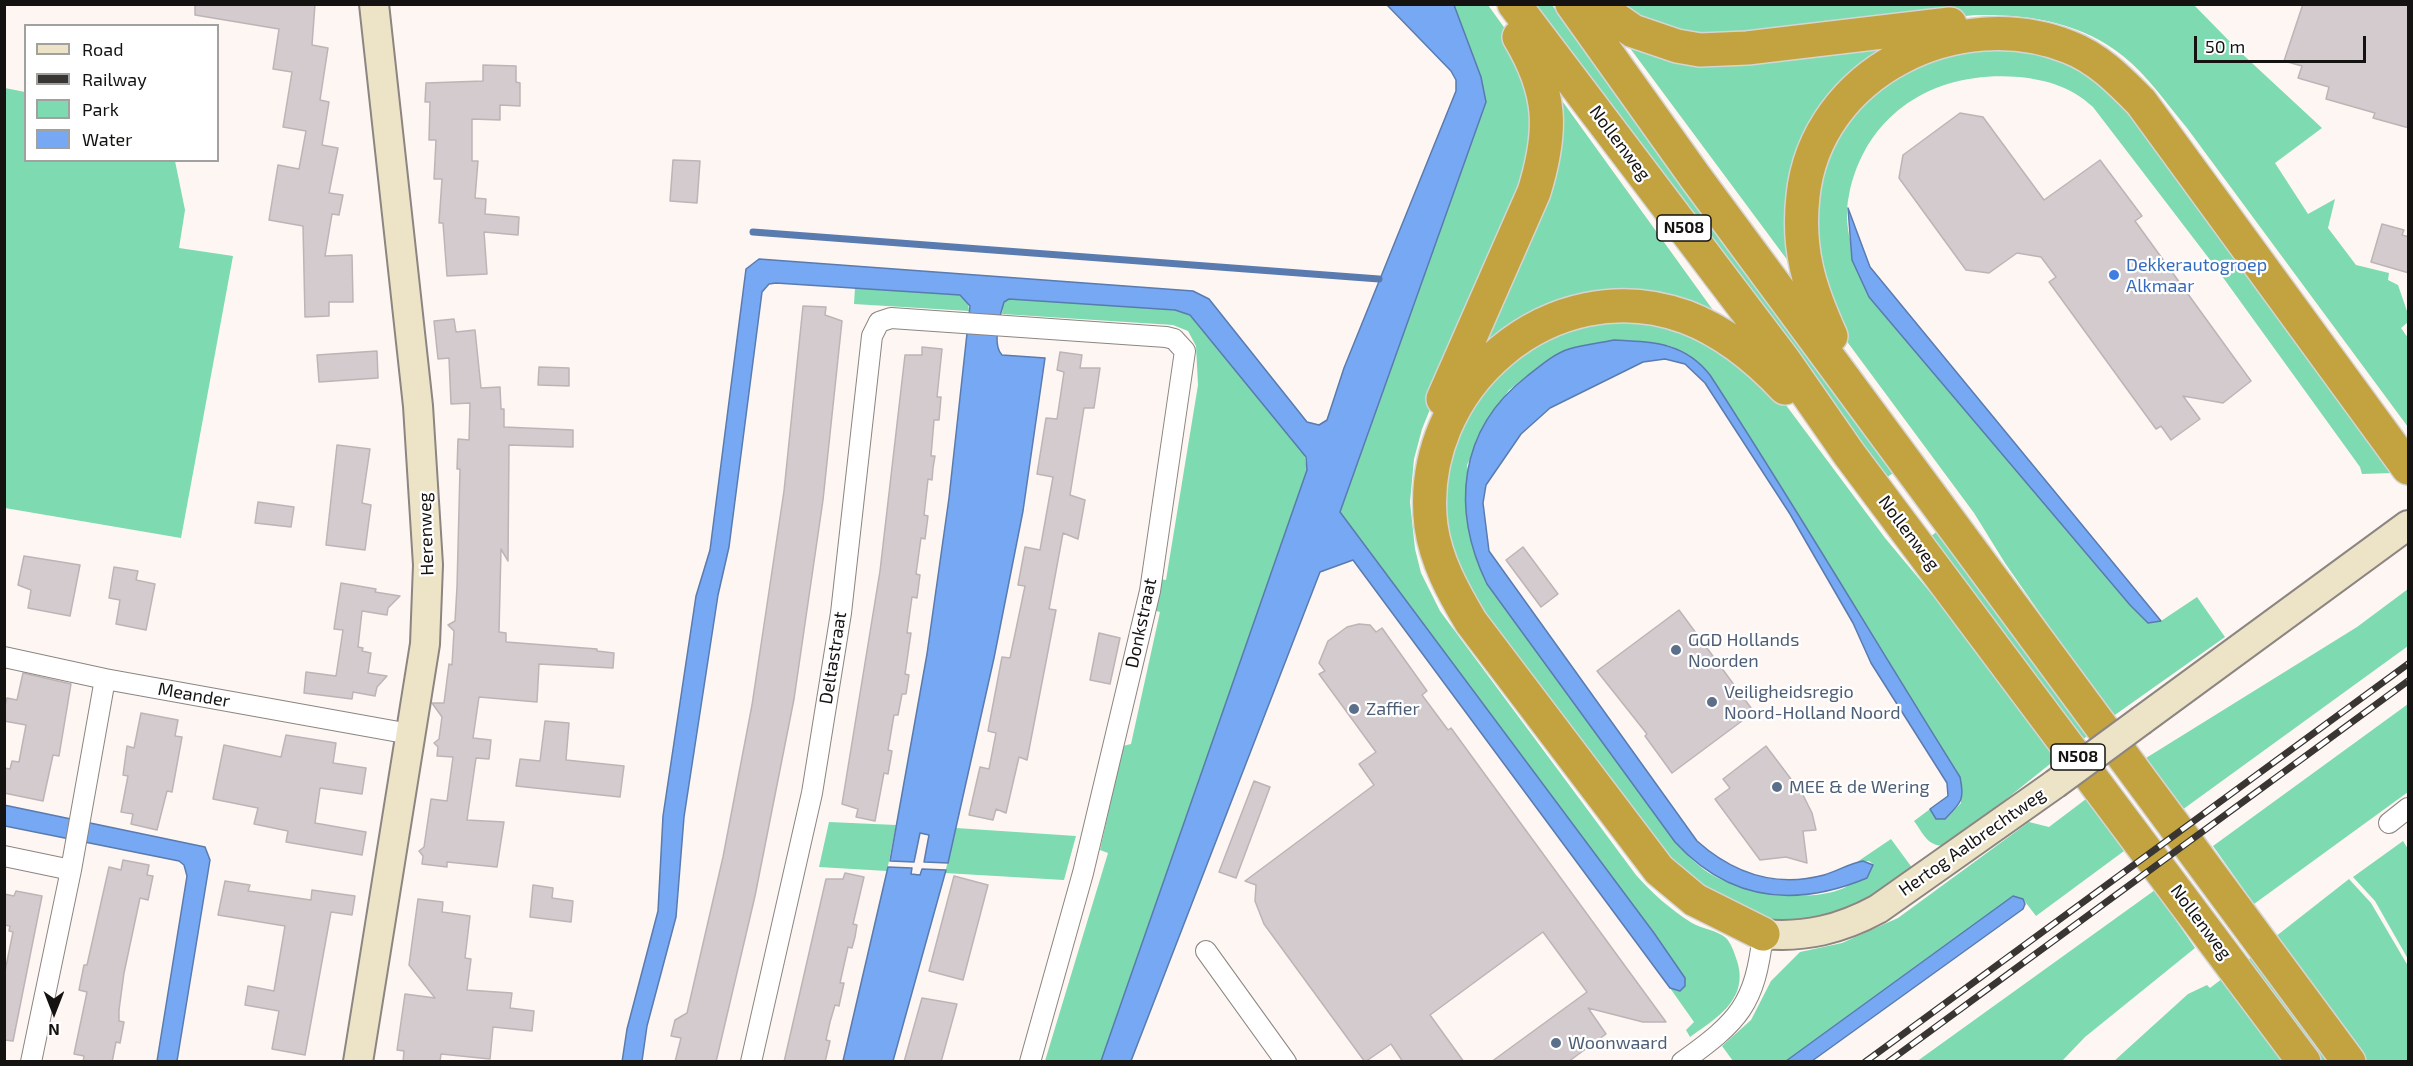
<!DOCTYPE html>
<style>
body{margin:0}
#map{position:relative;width:2413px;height:1066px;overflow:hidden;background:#fef6f2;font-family:"Exo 2",sans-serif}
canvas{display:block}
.frame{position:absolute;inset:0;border:6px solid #151311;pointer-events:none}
.legend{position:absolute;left:24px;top:24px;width:195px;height:138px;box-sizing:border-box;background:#fff;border:2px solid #a1a1a0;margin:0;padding:8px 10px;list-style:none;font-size:18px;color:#151311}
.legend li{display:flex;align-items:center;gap:12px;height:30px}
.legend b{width:30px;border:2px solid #a1a1a0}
.north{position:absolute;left:24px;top:982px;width:60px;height:60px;-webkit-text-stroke:4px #fff;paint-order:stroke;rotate:180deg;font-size:16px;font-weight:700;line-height:24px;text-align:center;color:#151311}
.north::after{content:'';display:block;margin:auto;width:21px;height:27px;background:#151311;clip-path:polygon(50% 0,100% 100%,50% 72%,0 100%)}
.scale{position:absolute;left:2194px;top:36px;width:172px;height:27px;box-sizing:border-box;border:3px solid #151311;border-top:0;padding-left:8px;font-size:18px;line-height:21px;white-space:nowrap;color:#151311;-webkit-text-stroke:4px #fff;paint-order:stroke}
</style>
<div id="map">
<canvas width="2413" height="1066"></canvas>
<div class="frame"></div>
<ul class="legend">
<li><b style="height:8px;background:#ede3c6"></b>Road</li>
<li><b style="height:8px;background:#383532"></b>Railway</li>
<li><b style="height:16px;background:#7ddab1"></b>Park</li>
<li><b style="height:16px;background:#76a8f3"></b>Water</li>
</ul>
<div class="north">N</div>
<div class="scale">50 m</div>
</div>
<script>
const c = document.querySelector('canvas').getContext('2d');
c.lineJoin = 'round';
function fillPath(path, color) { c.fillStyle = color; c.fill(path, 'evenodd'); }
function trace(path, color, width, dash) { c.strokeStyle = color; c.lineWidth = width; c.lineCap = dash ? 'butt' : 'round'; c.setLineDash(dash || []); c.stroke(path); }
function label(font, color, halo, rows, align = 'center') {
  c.font = font + ' "Exo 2",sans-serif'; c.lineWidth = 4.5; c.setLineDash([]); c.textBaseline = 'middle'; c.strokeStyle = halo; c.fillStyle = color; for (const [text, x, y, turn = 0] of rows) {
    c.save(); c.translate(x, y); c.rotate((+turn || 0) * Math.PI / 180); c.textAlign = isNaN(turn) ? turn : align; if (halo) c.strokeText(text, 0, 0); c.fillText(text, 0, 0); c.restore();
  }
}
fillPath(new Path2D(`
 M1454,5H1488L1516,44L1538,142L1422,429L1414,459L1410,502L1415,549L1421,573L1440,611L1636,875C1652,893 1671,910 1692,923C1702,929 1717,930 1726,938C1731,943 1734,952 1736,958C1751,998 1717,1018 1690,1037L1686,1030L1694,1022L1670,988L1680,991L1654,933L1340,512L1486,102Z
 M1535,5H1552L1896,471L1886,478Z
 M1607,5H2194L2239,51L2322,128L2275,163L2308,214L2335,199L2328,228L2356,265L2389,273L2388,280L2398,285L2408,314V322L2401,328L2408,338V427L2187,128C2167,104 2148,76 2123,56C2081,22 2028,14 1976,15L1698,41Z
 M1621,36L1920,37L1828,110L1794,269Z
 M1961,45L2062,55L2116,88L2393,473L2362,474L2360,467L2214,265L2093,107C2071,87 2048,80 2019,77C1937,70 1866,111 1849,195C1841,231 1858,264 1869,297L2148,623L2161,621L2197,597L2225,637L2112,717L2005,563L1974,513L1834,324L1816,278L1819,165L1866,93Z
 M5,88L25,92L26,160L175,161L185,210L179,248L233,256L181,538L5,508Z
 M1555,91L1723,324L1622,299L1464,377Z
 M855,288L960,295L968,301L969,311L854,304Z
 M1009,299L1175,310L1190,315L1304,452L1307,470L1101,1061H1045L1108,853L1100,850L1123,746L1131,744L1160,612L1153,610L1159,579L1166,580L1198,385L1196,346L1188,331L1173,325L1002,314L1003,303Z
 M1660,321L1762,373L1885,538L2002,678L2060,756L1949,845C1929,849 1924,835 1914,821L1930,809L1936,819H1946L1961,803L1960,777C1876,643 1796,507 1710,375C1697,359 1686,351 1667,345L1545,362L1509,390L1491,415L1467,465L1487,584L1675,842C1686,853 1696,865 1709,873C1741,893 1808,904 1844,888C1854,883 1864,872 1873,864L1869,861L1857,862L1891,839L1913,869L1873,899L1854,908L1807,920L1782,922L1757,921L1676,876L1453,574L1440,479L1483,380L1578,322Z
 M1940,529L2092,733L2080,741L1930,537Z
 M2408,589V646L2182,810L2146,758L2357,627Z
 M2408,704V792L2254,904L2213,846Z
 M2086,799L2124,851L2036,916L2023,899L1933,954L1786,1061H1733L1722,1046L1751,1020L1771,981L1800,952L1842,943L1898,918L2029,822L2049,827Z
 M829,822L896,825L887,871L819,867Z
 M956,828L1076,836L1064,880L945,873Z
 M2403,841L2408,849V959L2375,901L2353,877Z
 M2349,879L2371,903L2408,966V1061H2366L2275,937Z
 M2155,890L2195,948L2085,1037L2062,1061L1916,1062Z
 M2256,953L2335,1061H2319L2246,962Z
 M2223,978L2287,1062H2113L2188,994L2207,985L2210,988Z`), '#7ddab1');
const water = new Path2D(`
 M1387,5H1454L1481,77L1486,102L1340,512L1654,933L1685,978V986L1680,991L1670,988L1353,560L1320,572L1131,1061H1101L1307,470L1306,457L1190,315L1175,310L1009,299L1004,302C1000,315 992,345 1002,355L1045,358L1023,511L994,658L948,863L924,862L929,835L920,833L914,862L890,861L927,654L949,498L970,306L960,295L776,283L769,284L762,292L729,547L718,595L684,817L676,917L647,1026L642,1061L622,1062L627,1029L658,911L663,816L696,596L710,550L746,269L759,259L1193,291L1209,299L1307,422L1319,425L1327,420L1344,368L1456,91V80L1451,71Z
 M1848,208L1870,267L2161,621L2148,623L2130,605L1869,297L1852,260Z
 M1614,340C1653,342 1684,342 1710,375C1796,507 1876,643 1960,777C1965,800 1961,803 1945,819H1936L1930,809L1948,796L1947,783L1871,663L1853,623L1790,514L1705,383L1685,364L1665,359L1643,362L1550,408L1521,434L1486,485L1483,503L1489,551L1697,841C1734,874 1775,888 1824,875C1838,871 1850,863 1863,861L1873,865L1867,878C1795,908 1729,901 1675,842L1487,584C1451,510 1458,430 1526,377C1539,367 1553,354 1569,349C1583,345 1599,343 1614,340Z
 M4,805L205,847L210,860L177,1061H157L187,876L184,865L179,861L5,826Z
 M888,867L912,868L911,874L920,875L922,869L946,870L893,1061H843Z
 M2013,896L2023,899L2025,904L2023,909L1812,1061H1786Z`);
fillPath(water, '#76a8f3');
trace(water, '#597baf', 1.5);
trace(new Path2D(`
 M753,232L1379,279`), '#597baf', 7);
const building = new Path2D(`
 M195,4H315L312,45L328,48L320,100L329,102L322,145L338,148L329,193L343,195L339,215L332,214L325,256L352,255L353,302H329V316L305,317L303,226L269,220L278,165L299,169L306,131L283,127L292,72L273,69L279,29L195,15Z
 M2303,4H2409V128L2373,118L2375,113L2326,99L2329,87L2298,78L2302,66L2284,61Z
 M483,65L516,66V82L520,83V106L500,105V120L472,119V161H478L475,198L486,199L485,214L519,217L518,235L484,232L487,274L447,276L443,223H439L442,179H434L436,140H429L430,102H425L426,83L483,81Z
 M1960,113L1983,117L2044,200L2100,160L2142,216L2135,221L2251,381L2223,403L2183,396L2200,419L2171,440L2161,426L2156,429L2049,282L2056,277L2041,257L2017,253L1989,273L1966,270L1899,178L1903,155Z
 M673,160L700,161L697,203L670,201Z
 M2382,224L2404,230L2402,235L2409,237V273L2371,262Z
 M803,306L826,307L825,315L842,321L823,500L794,699L755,896L716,1062H675L681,1038L671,1036L675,1020L687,1013L723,857L752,705L784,491Z
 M454,319L456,332L475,330L481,388L500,387L501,409H504V427L573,430V447L509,445L508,561L501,549L499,632L506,633V642L597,649V651L614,653L613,668L539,664L537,702L479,697L473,738L491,740L489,759L476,758L467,820L504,822L497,867L447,862V867L422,864L423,856L419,851L424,847L431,799L447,801L453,757L437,756L438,747L434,743L439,739L442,717L432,703H444L449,664L452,665L454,631L448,625L455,621L457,587L460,469H457L458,439L469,440L470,403L451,404L449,358L438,359L434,321Z
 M922,347L942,349L937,397H941L939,420H934L931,456H935L933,468L932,480L928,479L924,515L928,516L925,539L921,538L916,574L920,575L917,598L912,597L907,633H911L905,674L909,675L906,694H902L898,715H894L888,750L892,751L888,774L884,773L875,821L856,817L858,809L842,804L880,571L905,355H922Z
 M377,351L378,378L319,382L317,355Z
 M1060,352L1082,355L1080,368H1100L1094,408H1084L1070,495L1085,500L1078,539L1063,533L1049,609L1056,610L1027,760L1019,757L1006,813L996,809L993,820L969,815L980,767L989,769L996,733L988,731L1002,657L1010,658L1025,586L1018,585L1025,547L1040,550L1053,477L1037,474L1046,418L1057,419L1064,372L1057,370Z
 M539,367L569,368V386L538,385Z
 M337,445L370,449L362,503L371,505L365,550L326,545Z
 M258,502L294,507L291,527L255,523Z
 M1523,547L1558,594L1541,607L1506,560Z
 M24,556L80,565L70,616L28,608L31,590L18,585Z
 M114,567L138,571L136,580L155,584L146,630L116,624L120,600L109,598Z
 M341,583L376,589L375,592L400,596L388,608L387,615L362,611L358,647L363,648L362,651L371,653L368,673L387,676L377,687L375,696L353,692L352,699L304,693L306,672L336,676L343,630L334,629Z
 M1679,610L1754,712L1672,773L1645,736L1647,734L1597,671Z
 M1359,624L1370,625L1376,632L1382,628L1427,691L1422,695L1448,730L1451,728L1666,1022H1643L1588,1008L1606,1034L1568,1062H1491L1587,992L1543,932L1430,1015L1464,1062H1403L1391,1044L1365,1062L1264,924L1255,901L1256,885L1245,881L1374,785L1359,764L1376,752L1319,674L1325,671L1319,663L1328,641L1347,627Z
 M1099,633L1120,638L1110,684L1090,680Z
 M23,673L71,684L59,756L53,755L43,801L4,793V768L10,769L12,761L19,762L26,725L4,721V709L7,698L17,700Z
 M141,713L178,720L175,736L182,737L172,792L167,791L157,830L131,824L133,814L121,812L128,776L123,775L127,746L134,748Z
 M545,721L569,723L566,760L624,766L620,797L516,786L520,759L540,761Z
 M286,735L336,743L333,763L366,768L362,794L320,788L315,823L366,832L362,855L286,842L288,831L254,824L258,808L213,799L224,745L281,757Z
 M1766,746L1803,795L1812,813L1816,830L1803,831L1807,863L1786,857L1760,860L1715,799L1730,788L1723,779Z
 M1254,781L1270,787L1236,878L1219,872Z
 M123,860L149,865L147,875L153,876L148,900L140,898L124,973L119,1010V1021L124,1022L120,1043L116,1042L112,1062H83L84,1056L74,1054L87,992L79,990L84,965H87L109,867L121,870Z
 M845,873L864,877L853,924L857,925L855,937L852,948L848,947L840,983H844L839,1006L835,1005L830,1022L826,1040L830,1041L825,1062H784L826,879H843Z
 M954,876L988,885L963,980L929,971Z
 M225,881L250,885L248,891L311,900L312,890L355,896L352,915L331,912L305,1055L272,1049L279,1011L245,1005L248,986L274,991L285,926L218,915Z
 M533,885L553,888L552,898L573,901L571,922L530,917Z
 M16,891L42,896L13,1041L4,1040V976L13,932L9,931L10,926L4,925V894L14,896Z
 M418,899L443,902L442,912L470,916L465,958L471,959L467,990L512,993L510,1008L534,1011L532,1031L493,1027L490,1059L441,1054L440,1062H403L404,1051L397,1050L405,994L435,998L409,965Z
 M922,998L957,1004L941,1062H904Z`);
fillPath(building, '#d4cbce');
trace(building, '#bdb4b7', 1.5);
const street = new Path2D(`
 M4,657L105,679
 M2389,823L2408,808
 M4,856L71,870
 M1206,951L1286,1062
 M31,1062L71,870L105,679L410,734
 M751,1062L812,793L841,613L872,336L879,322L891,318L1166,337L1174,339L1185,351L1150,591L1083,873L1030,1062
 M1682,1062C1739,1021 1755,1005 1763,934`);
const secondary = new Path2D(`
 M2142,720L2408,525
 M1763,934C1805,938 1841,929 1878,909L2055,784
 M358,1062L425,644L428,565L418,406L374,4`);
const highway = new Path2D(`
 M1514,4L1783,359L1849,454L2304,1062
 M1572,4L1696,178L2349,1062
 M1594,4L1633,31L1677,46L1700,50L1747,48L1950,24
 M1831,336C1809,288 1797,249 1803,196C1816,71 1959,3 2069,47C2098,58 2120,81 2141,102L2408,468
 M1443,399L1534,192C1553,131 1552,92 1519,37
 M1763,934L1695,900L1659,870L1471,622C1453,592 1436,561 1431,526C1414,387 1552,268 1686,317C1725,332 1757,358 1785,388`);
trace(street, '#8c8581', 22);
trace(secondary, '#8c8581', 32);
trace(highway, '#d5d5d4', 36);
trace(street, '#fff', 20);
trace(secondary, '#ede3c6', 28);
trace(highway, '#c3a240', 33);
const rail = new Path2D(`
 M1865,1062L2408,664
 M1888,1062L2408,681`);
trace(rail, '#383532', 7);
trace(rail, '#fff', 4.5, [14]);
const secondaryBridge = new Path2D(`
 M2055,784L2142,720`);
trace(secondaryBridge, '#8c8581', 32, []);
trace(secondaryBridge, '#ede3c6', 28);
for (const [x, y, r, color] of [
 [2114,275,6,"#3f7fe0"],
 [1676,650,6,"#5c6f8a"],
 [1712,702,6,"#5c6f8a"],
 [1354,709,6,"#5c6f8a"],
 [1777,787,6,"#5c6f8a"],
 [1556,1043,6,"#5c6f8a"]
]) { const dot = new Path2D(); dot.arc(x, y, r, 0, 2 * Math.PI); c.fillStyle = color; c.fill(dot); trace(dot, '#fff', 2); }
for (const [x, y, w] of [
 [1684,228,54],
 [2078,757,54]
]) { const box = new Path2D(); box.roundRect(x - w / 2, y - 13, w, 26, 4.5); c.fillStyle = '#fff'; c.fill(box); trace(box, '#151311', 1.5); }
label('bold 16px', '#151311', null, [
 ["N508",1684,228],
 ["N508",2078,757]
]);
label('18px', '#151311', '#fff', [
 ["Nollenweg",1620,143,53],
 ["Nollenweg",1909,533,53],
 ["Herenweg",426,534,-92],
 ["Donkstraat",1141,623,-78],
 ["Deltastraat",833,658,-81],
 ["Meander",194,695,10],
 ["Hertog Aalbrechtweg",1972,842,-35],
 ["Nollenweg",2201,922,53]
]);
label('18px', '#366cbe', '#fff', [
 ["Dekkerautogroep",2126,265],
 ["Alkmaar",2126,286]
], 'left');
label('18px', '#4e5e75', '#fff', [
 ["GGD Hollands",1688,640],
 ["Noorden",1688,661],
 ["Veiligheidsregio",1724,692],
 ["Noord-Holland Noord",1724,713],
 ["Zaffier",1366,709],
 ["MEE & de Wering",1789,787],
 ["Woonwaard",1568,1043]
], 'left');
</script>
